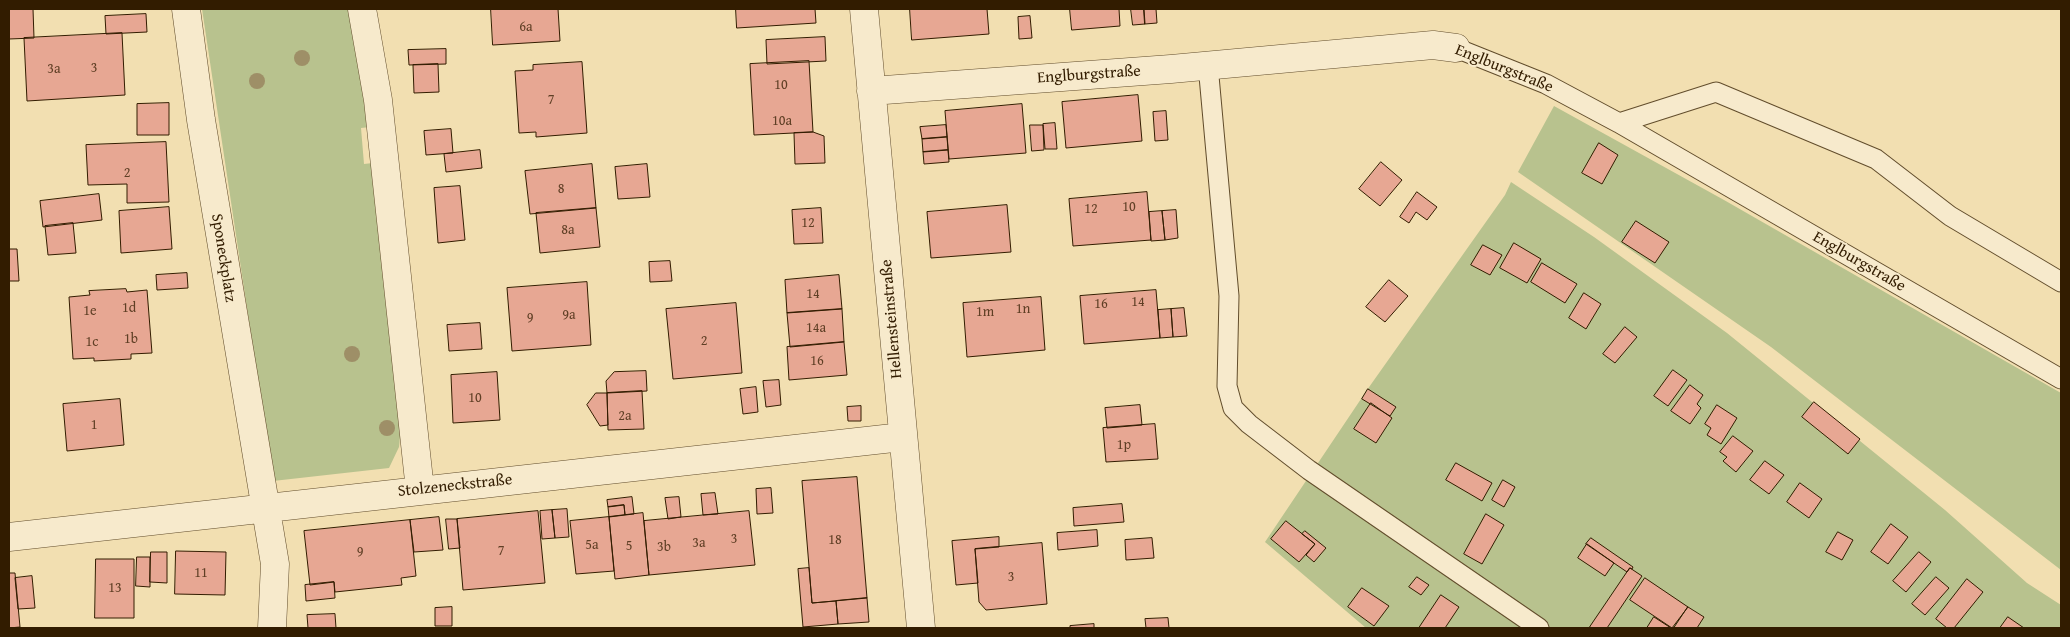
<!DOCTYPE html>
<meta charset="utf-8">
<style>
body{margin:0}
#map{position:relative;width:2070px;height:637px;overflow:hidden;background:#f2dfb1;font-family:"Gentium Book Plus",serif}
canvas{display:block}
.frame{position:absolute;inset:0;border:10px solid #321c00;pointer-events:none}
</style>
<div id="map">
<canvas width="2070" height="637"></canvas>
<div class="frame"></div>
</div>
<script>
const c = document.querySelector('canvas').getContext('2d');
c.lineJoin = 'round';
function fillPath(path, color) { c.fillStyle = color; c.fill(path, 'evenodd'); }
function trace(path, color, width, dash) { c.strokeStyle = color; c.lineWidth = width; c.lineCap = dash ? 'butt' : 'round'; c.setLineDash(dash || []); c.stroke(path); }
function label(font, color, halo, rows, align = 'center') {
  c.font = font + ' "Gentium Book Plus",serif'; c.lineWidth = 4; c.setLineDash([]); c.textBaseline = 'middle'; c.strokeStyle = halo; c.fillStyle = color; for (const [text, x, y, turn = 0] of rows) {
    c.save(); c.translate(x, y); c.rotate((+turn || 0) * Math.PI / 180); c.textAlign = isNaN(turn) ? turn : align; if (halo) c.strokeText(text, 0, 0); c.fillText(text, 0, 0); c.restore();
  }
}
fillPath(new Path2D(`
 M202,9H348L370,127L361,128L364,164L373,163L397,342L400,437L399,447L389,468L273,481Z
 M1554,106L1724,200L2061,393V570L1771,347L1518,172Z
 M1511,182L1594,237L1727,333L1945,510L2027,583L2061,605V628H1366L1265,542L1367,390L1505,195Z`), '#b8c28e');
const building = new Path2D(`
 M9,9H33L34,38L9,39Z
 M491,9H558L560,41L493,45Z
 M736,9H815L816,23L737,28Z
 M910,9H987L989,34L912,40Z
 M1070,9H1119L1120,26L1072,30Z
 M1131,9H1144L1145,24L1133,25Z
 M1144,9H1156L1157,23L1145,24Z
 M146,14L147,32L106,34L105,16Z
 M1030,16L1032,38L1019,39L1018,17Z
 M122,33L125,95L27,101L24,38Z
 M825,37L826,61L767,64L766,40Z
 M446,49V64L409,65L408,50Z
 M809,61L813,132L754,135L750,64Z
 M582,62L587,133L536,137V132L519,133L515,71L533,70V65Z
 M438,64L439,92L414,93L413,65Z
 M1138,95L1142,141L1066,148L1062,102Z
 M169,103V135H137V104Z
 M1022,104L1026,153L949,159L945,111Z
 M1166,111L1168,140L1155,141L1153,112Z
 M1055,123L1057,149H1045L1043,124Z
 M946,125L947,137L922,139L920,127Z
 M1030,125H1043L1044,150L1032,151Z
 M451,129L453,153L426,155L424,131Z
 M813,132L824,136L825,163L795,164L794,133Z
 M947,137L948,150L923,152L922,139Z
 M166,142L169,202L127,203V184L88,185L86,145Z
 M1599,143L1618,155L1602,184L1582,173Z
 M480,150L482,168L446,172L444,154Z
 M948,150L949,162L924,164L923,152Z
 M1381,162L1402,180L1380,206L1359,189Z
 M592,164L596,208L530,214L525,171Z
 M647,164L650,197L618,199L615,167Z
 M460,186L465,240L438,243L434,188Z
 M1147,192L1151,240L1073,246L1069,199Z
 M1417,192L1437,207L1427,220L1416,212L1409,223L1400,217Z
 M99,194L102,220L43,227L40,201Z
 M1007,205L1011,252L931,258L927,212Z
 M169,207L172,249L121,253L119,211Z
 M596,208L600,247L540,253L536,213Z
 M821,208L823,243L794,244L792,210Z
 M1176,210L1178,238L1165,240L1162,211Z
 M1162,211L1165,240L1151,241L1149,212Z
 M1636,221L1669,242L1655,263L1622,242Z
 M73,223L76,253L48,255L45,226Z
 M1514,243L1541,259L1527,283L1500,268Z
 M1483,245L1502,255L1490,275L1471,265Z
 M9,249H17L19,281H9Z
 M670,261L672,281L650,282L649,262Z
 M1542,263L1577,284L1565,303L1531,282Z
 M187,273L188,288L157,290L156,275Z
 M839,275L842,309L787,313L785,280Z
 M1389,280L1408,296L1385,322L1366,307Z
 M587,282L591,345L512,351L507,288Z
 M126,289L127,292L147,290L152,353L131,354V359L94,361V358L73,359L69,297L90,295L89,291Z
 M1156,290L1160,338L1084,344L1080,296Z
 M1584,293L1601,304L1586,329L1569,318Z
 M1041,297L1045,350L967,357L963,303Z
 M736,303L742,373L673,379L666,309Z
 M1184,308L1187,336L1173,337L1171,309Z
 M842,309L844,342L790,347L787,313Z
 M1171,309L1173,337L1160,338L1158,310Z
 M480,323L482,349L449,351L447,325Z
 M1625,327L1637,337L1615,363L1603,354Z
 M844,342L847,375L789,380L787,347Z
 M1673,370L1687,380L1668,406L1654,396Z
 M646,371L647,391L607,393L606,381L614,372Z
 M497,372L500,420L453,423L451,375Z
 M779,380L781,405L766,407L763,381Z
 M1690,385L1703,395L1697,404L1701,408L1690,424L1671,411Z
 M756,387L758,412L743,414L740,389Z
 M1368,389L1396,407L1390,416L1362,399Z
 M642,391L644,429L608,430L607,393Z
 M596,393H607L608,425L600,426L587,405Z
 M120,399L124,445L67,451L63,404Z
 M1814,402L1860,439L1848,454L1802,417Z
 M1371,403L1392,418L1376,443L1354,429Z
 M1140,405L1142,425L1107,428L1105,408Z
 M1717,405L1737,418L1721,444L1707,435L1711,428L1705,424Z
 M861,406V421H848L847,407Z
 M1155,424L1158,459L1106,462L1103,428Z
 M1733,436L1753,451L1736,472L1723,461L1727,457L1720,452Z
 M1765,461L1784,475L1769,494L1750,480Z
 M1456,463L1492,483L1482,501L1446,480Z
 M857,477L867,598L812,603L802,481Z
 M1503,480L1515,487L1504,507L1492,500Z
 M1800,483L1822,499L1809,518L1787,502Z
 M771,488L773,513L757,514L756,489Z
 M715,493L718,514L703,515L701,494Z
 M632,497L634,514L625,515L624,505L608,507L607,500Z
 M679,497L681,517L668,519L665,498Z
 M1122,504L1124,522L1074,526L1073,508Z
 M624,505L625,515L609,517L608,507Z
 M567,509L569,537L555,538L552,510Z
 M552,510L555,538L542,539L540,511Z
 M538,511L545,583L463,590L457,519Z
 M749,511L755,565L649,575L644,521Z
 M643,513L649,575L615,579L609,517Z
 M1486,514L1504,525L1482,564L1464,554Z
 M439,517L443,550L414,552L410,520Z
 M609,517L614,571L576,574L570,521Z
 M446,519H457L460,548L449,549Z
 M410,520L416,576L401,578L402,585L335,592L334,582L310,585L304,531Z
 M1286,521L1315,544L1299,562L1271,539Z
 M1891,524L1908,537L1888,564L1871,552Z
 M1097,530L1098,546L1058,550L1057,533Z
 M1305,531L1326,548L1314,562L1306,555L1315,544L1302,534Z
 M1838,532L1853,540L1842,560L1826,552Z
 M999,537V547L975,549L978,583L956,585L952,541Z
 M1152,538L1154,558L1126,560L1125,540Z
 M1591,538L1633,567L1632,569L1630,568L1627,572L1586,544Z
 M1042,543L1047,604L986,610L979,602L975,549Z
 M1587,544L1614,563L1605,576L1578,558Z
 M176,551L226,552L225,595L175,594Z
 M151,552H167V583L150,582Z
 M1919,552L1931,562L1906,592L1893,581Z
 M137,557H150V587L136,586Z
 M96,559H134V618H95Z
 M809,568L812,603L836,601L838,624L803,627L798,569Z
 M1630,568L1642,576L1607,628H1592L1590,627Z
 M9,573H15L20,627L9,628Z
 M32,576L35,608L18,609L15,578Z
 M1417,577L1429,585L1421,595L1409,587Z
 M1936,577L1949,588L1925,615L1912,604Z
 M1645,578L1688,607L1672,628L1630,600Z
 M1967,579L1983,592L1954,628H1947L1936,619Z
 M334,582L335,598L306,601L305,585Z
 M1362,588L1389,606L1374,626L1348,607Z
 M1441,595L1459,607L1445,628H1419Z
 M867,598L869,622L838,624L836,601Z
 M452,607V626H435V608Z
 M1688,607L1704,617L1697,628H1674Z
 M335,614L336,628H308L307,615Z
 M1654,617L1671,628H1647Z
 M2008,617L2024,628H2000Z
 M1168,618L1169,628H1146L1145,619Z
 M1094,624V628H1070V626Z`);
fillPath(building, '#e7a793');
trace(building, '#321c00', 1);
const service = new Path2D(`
 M1456,48L1546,84L1619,123L2061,379
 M1208,65L1229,296L1227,386L1233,408L1249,424L1309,470L1539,628
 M1619,123L1716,92L1876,159L1950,216L2061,282`);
const minor = new Path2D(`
 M186,9L201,120L275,564L272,628
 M362,9L378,100L420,490
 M864,9L921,628
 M871,91L1171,69L1433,45L1456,48
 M9,537L902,437`);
trace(service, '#624d2c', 21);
trace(minor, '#624d2c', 29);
trace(service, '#f7eacc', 19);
trace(minor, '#f7eacc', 28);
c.fillStyle = '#9e8f67';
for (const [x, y] of [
 [302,58],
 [257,81],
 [352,354],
 [387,428]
]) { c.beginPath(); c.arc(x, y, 8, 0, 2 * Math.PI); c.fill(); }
label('14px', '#5f3f25', null, [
 ["6a",526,27],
 ["3",94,68],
 ["3a",54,69],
 ["10",781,85],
 ["7",551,100],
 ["10a",782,121],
 ["2",127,173],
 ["8",561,189],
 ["10",1129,207],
 ["12",1091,209],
 ["12",808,223],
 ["8a",568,230],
 ["14",813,294],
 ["14",1138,302],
 ["16",1101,304],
 ["1d",129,308],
 ["1n",1023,309],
 ["1e",90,311],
 ["1m",985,312],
 ["9a",569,315],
 ["9",530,318],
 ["14a",816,328],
 ["1b",131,339],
 ["2",704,341],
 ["1c",92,342],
 ["16",817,361],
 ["10",475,398],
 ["2a",625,416],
 ["1",94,425],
 ["1p",1124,445],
 ["3",734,539],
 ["18",835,540],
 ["3a",699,543],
 ["5a",592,545],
 ["5",629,546],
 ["3b",664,547],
 ["7",501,551],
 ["9",360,552],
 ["11",201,573],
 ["3",1011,577],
 ["13",115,588]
]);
label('16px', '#321c00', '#f7eacc', [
 ["Englburgstraße",1504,69,22],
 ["Englburgstraße",1089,75,-4],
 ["Sponeckplatz",223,258,81],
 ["Englburgstraße",1859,262,30],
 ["Hellensteinstraße",892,319,-95],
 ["Stolzeneckstraße",455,486,-6]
]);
</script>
